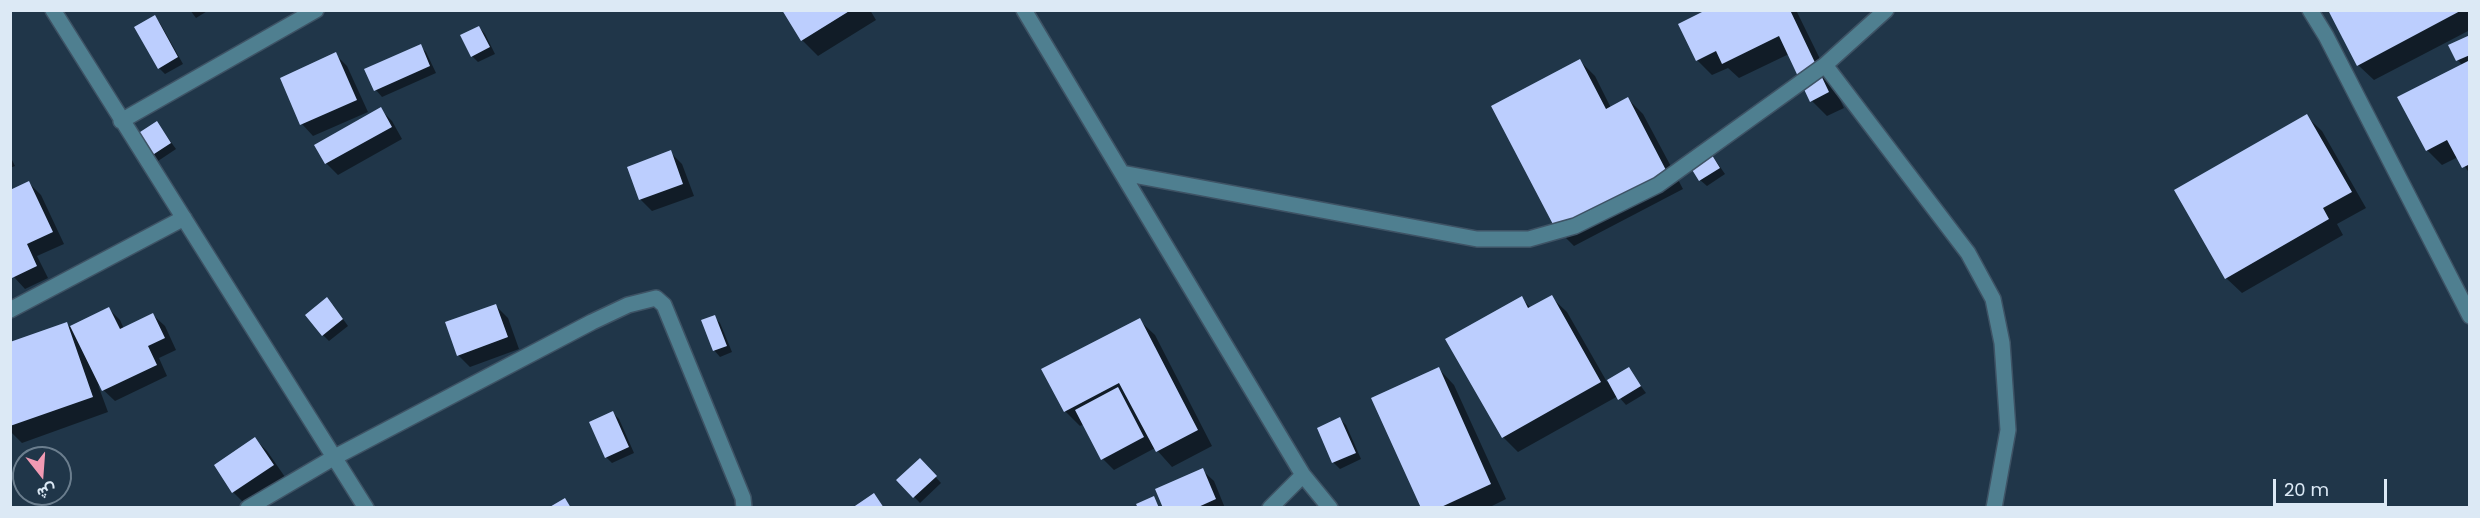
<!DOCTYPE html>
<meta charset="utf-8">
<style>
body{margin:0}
#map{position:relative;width:2480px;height:518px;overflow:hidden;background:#203649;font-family:Poppins,Vazirmatn,sans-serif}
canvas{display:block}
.frame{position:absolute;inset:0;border:12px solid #dce9f5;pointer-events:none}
.north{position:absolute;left:12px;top:446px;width:60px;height:60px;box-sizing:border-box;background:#203649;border:2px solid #6b7e8e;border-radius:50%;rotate:163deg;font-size:16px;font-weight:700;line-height:24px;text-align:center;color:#dce9f5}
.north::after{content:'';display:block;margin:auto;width:21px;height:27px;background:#f19ab3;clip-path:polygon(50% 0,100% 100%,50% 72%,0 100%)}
.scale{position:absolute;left:2273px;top:479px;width:114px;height:27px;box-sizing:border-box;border:3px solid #dce9f5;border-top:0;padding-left:8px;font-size:18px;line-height:21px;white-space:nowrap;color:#dce9f5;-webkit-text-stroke:4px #203649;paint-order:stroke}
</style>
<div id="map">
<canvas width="2480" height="518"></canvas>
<div class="frame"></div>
<div class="north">ش</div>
<div class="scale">20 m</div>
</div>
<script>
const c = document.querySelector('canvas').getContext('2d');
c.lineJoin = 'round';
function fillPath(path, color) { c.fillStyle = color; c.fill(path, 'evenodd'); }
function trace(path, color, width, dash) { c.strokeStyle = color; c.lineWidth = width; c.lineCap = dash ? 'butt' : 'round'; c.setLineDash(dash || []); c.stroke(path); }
fillPath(new Path2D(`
 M190,10H209L196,18Z
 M784,10H870L876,20L818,56L802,40Z
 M1709,10H1796L1844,108L1827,116L1812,101L1789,54L1739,78L1728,68L1712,75L1697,60Z
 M2330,10H2470V30L2374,80L2358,65Z
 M154,17L160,23L183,64L165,74L159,68Z
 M479,27L485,34L495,54L478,62L472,56Z
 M2470,37V174L2458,157L2442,165L2427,150L2462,65L2458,60Z
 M420,46L426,52L436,73L382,97L376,90L366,69Z
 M335,54L347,66L368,112L313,136L302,124Z
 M1580,61L1595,76L1611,108L1628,99L1643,114L1683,189L1574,246L1559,231Z
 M380,109L392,121L402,139L338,175L326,163L316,145Z
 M2306,116L2322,131L2366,208L2337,224L2343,235L2242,293L2226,278Z
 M157,123L176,149L158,161L152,155Z
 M1707,148L1725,174L1707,186L1700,180Z
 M670,152L682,164L694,196L652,211L640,199Z
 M10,156L15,166L10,168Z
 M29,183L41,195L64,244L37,256L48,278L25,289L14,277L10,271Z
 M1551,297L1567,312L1607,382L1628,369L1646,393L1626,405L1618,396L1518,452L1503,437L1521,298L1531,308Z
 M333,305L348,326L329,341L323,335Z
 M496,306L508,318L519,349L470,367L458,355Z
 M109,309L120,320L124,329L153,315L165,326L176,350L159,358L167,376L115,401L98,385L108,412L22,443L10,431V343L67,324L70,327Z
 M714,317L720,323L732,352L720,357L714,350Z
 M1139,320L1155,335L1212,446L1172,467L1155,448L1114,470L1103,459L1084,424L1080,426L1065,411Z
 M1439,369L1454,385L1506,499L1488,508H1422Z
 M613,413L619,419L634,453L612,463L606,457Z
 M1340,419L1346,425L1361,459L1340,469L1333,462L1319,429Z
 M255,439L267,451L285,477L245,504L233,492Z
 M920,460L941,483L920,503L898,480Z
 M1202,470L1214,481L1225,508H1165Z`), '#0007');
fillPath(new Path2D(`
 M782,10H851L801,41Z
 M1706,10H1790L1829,92L1810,102L1779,36L1722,64L1716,51L1696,61L1678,24Z
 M2328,10H2462L2357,66Z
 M155,15L178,57L158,69L134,27Z
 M479,26L490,47L471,57L460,35Z
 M2470,35V55L2456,61L2448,45Z
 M421,44L430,66L374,91L364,69Z
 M336,52L357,100L300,125L280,78Z
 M1580,59L1606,109L1628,97L1668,174L1557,232L1491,106Z
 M2470,60V164L2462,168L2447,140L2426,151L2397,97Z
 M381,107L392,127L325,164L314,145Z
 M2307,114L2352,192L2323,208L2329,219L2225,279L2174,190Z
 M157,121L171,143L151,156L137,134Z
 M1707,147L1720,168L1699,181L1686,160Z
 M671,150L683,184L639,200L627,167Z
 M29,181L53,232L27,244L37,266L12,278L10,274V190Z
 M1552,295L1601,382L1502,438L1445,339L1522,296L1528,308Z
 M327,297L343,319L322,336L305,315Z
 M496,304L508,337L457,356L445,322Z
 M109,307L120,329L153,313L165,338L148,346L157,365L102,391L70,326Z
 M715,315L727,346L713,351L701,320Z
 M1140,318L1198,430L1156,452L1119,383L1064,412L1041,369Z
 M67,322L93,397L10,426V342Z
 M1439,367L1491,484L1439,508H1421L1371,398Z
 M1629,367L1641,386L1618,400L1607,380Z
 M1118,387L1144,437L1101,460L1075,410Z
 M613,411L629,447L605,458L589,422Z
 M1340,417L1356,453L1332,463L1317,428Z
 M255,437L274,465L232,493L214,465Z
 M920,458L937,476L913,498L896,480Z
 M1203,468L1216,499L1196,508H1163L1155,489Z
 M874,493L884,508H852Z
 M1154,496L1159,508H1138L1136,504Z
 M565,498L571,508H548Z`), '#bccefe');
const minor = new Path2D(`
 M53,10L366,508
 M1024,10L1303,475L1330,508
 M2310,10L2326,36L2470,316
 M1825,65L1968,253L1993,299L2002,343L2008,430L1994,508
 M121,121L316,10
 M1122,173L1477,239H1529L1575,226L1658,185L1825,65L1886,10
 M10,310L184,218
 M248,508L333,458L592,322L628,305L656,298L664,305L743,498L744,508
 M1270,508L1303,475`);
trace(minor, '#3e5365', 18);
trace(minor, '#4f7f90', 15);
</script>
